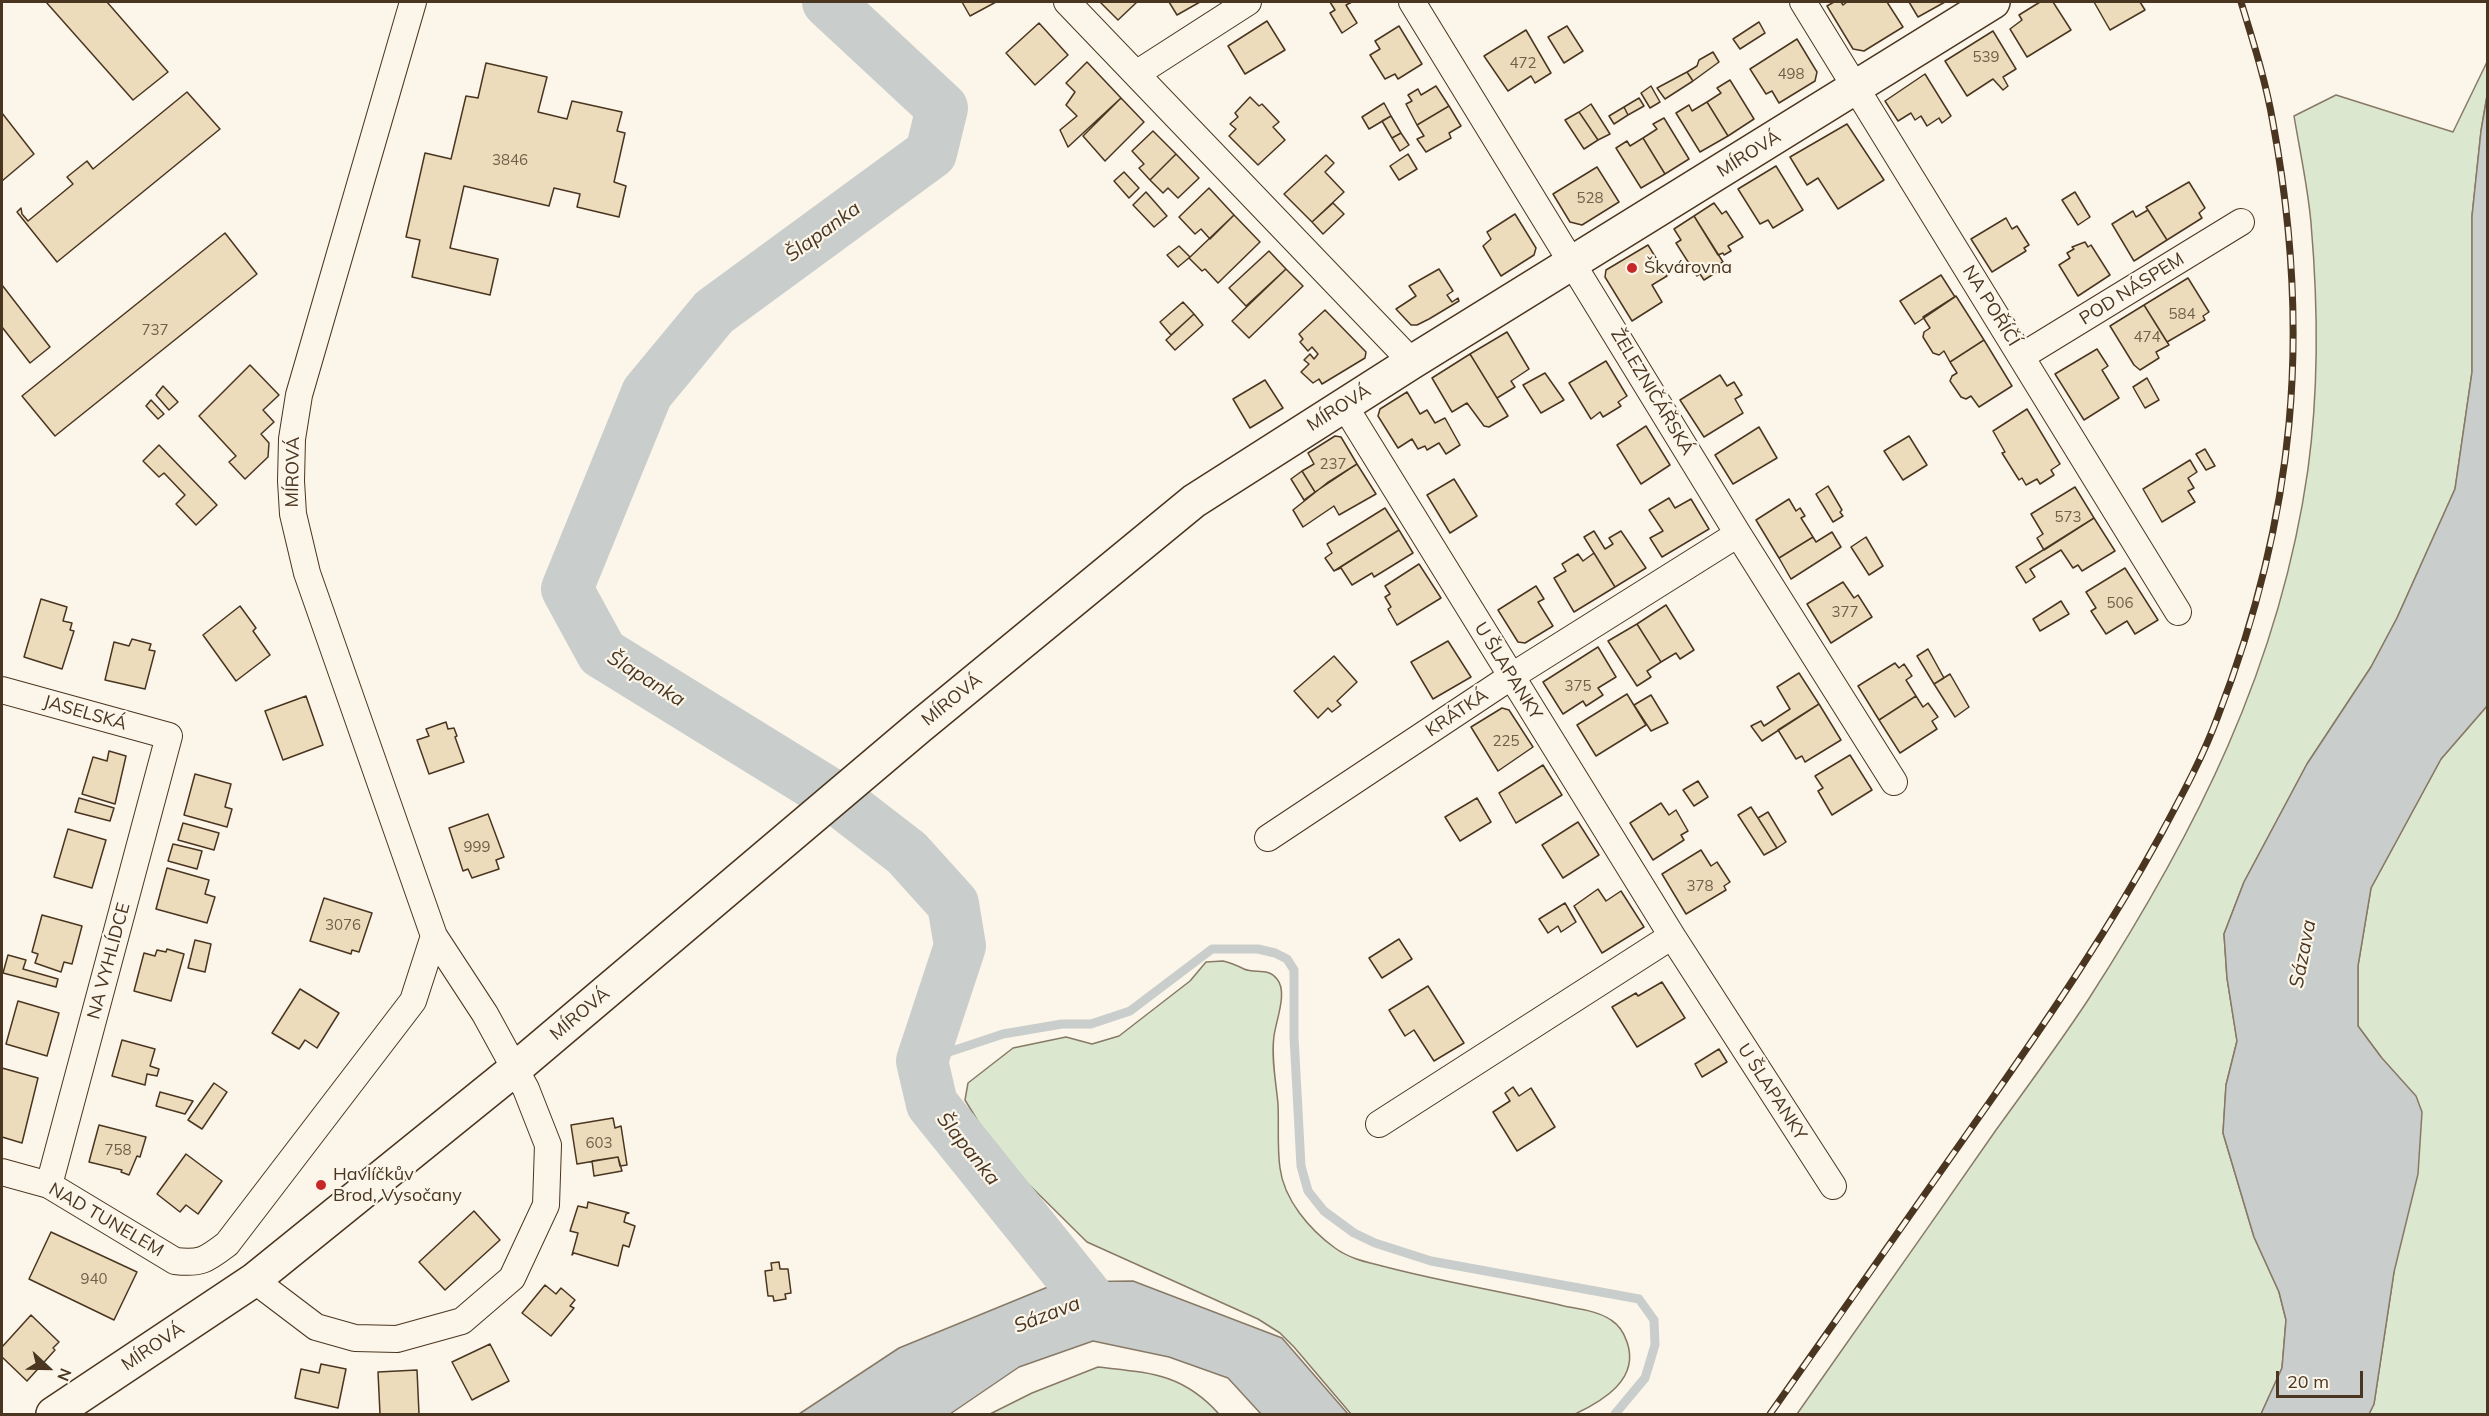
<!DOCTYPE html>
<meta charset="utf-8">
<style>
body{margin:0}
#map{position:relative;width:2489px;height:1416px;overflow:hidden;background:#fbf6e9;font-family:Mulish,sans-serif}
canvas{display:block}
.frame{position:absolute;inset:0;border:3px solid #4a3520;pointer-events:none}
.north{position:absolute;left:18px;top:1338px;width:60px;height:60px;-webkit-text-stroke:4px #fbf6e9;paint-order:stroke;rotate:112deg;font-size:16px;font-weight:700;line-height:24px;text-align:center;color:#4a3520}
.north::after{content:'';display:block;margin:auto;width:21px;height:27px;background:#4a3520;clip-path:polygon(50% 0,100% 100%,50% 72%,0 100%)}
.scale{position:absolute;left:2276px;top:1371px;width:87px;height:27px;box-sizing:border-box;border:3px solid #4a3520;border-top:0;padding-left:8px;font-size:18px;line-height:21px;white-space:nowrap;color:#4a3520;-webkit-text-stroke:4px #fbf6e9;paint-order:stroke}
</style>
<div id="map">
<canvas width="2489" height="1416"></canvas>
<div class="frame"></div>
<div class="north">N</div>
<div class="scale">20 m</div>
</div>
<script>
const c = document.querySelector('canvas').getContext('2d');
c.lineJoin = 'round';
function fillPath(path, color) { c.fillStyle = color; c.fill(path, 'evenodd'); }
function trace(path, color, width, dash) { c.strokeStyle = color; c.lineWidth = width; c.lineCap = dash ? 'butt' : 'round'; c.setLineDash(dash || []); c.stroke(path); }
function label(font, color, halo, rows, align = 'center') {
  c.font = font + ' Mulish,sans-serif'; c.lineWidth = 4.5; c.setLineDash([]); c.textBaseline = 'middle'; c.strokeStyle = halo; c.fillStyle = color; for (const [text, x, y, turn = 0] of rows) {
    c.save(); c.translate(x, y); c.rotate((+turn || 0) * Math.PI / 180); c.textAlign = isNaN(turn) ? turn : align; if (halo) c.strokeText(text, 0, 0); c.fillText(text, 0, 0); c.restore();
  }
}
const green = new Path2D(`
 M2487,62V96L2481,131L2472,216V372L2455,489L2397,618L2371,667L2307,764L2244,882L2224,934L2227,978L2237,1041L2226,1085L2223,1133L2254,1237L2279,1292L2286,1320L2282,1368L2261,1414H1797C1863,1320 1930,1225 1996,1130C2027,1087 2059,1044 2088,1000C2195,834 2280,667 2308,469C2319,388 2318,304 2311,223C2308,188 2300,152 2294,116L2336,95L2453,132Z
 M2487,706V1414H2369L2374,1404L2394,1272L2381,1057L2358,1026V966L2371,888L2441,759Z
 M1223,961C1232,963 1236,965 1244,969C1255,974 1268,967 1277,979C1288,992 1276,1020 1274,1036C1271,1058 1276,1082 1278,1104C1279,1125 1277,1147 1280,1168C1284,1200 1310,1230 1335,1248C1351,1260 1372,1263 1390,1268C1448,1283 1506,1292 1564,1306C1579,1309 1598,1311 1611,1320C1619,1325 1624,1333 1627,1342C1640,1379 1603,1401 1575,1414H1351L1294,1347L1280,1333L1258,1319L1087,1242L998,1154L965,1100L968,1083L1013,1048L1066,1037L1092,1044L1119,1036L1190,981L1206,962Z
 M1098,1367C1150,1373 1182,1373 1219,1414H990L1032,1393Z`);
fillPath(green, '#dce7d0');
trace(green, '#887966', 1.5);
const water = new Path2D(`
 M2487,96V706L2441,759L2371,888L2358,966V1026L2381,1057L2416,1096L2422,1112L2418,1174L2394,1272L2374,1404L2369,1414H2261L2282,1368L2286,1320L2279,1292L2254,1237L2223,1133L2226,1085L2237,1041L2227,978L2224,934L2244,882L2307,764L2371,667L2397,618L2455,489L2472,372V216L2481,131Z
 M1133,1281L1282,1338L1348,1414H1261L1228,1378L1169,1357L1093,1341L1019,1367L950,1414H799L899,1348L1060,1282Z`);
fillPath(water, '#c9cecd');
trace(water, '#887966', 1.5);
trace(new Path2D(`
 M922,1061L1003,1034L1062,1024H1091L1130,1011L1212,949H1258L1275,953L1287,959L1294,970V1037L1301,1166L1308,1191L1324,1211L1354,1233L1375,1243L1431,1261L1639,1299L1654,1320L1655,1345L1645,1378L1615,1414`), '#c9cecd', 9);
trace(new Path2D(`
 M828,2L942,108L931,153L714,312L647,393L567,589L602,653L832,795L907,853L953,904L960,946L922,1061L932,1104L1089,1299`), '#c9cecd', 52);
const building = new Path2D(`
 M46,2H107L168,72L133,100Z
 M962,2H996L970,16Z
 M1100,2H1137L1118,20Z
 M1169,2H1200L1177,15Z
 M1330,2H1352L1346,5L1357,23L1342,33L1330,13L1335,10Z
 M1834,2H1841L1843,5L1847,2H1887L1903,27L1864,51L1853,49L1827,6Z
 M1909,2H1945L1918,17Z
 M2040,2H2053L2071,30L2027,57L2010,29L2022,20L2019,15Z
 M2094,2H2140L2145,10L2110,30Z
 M1267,21L1285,50L1245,74L1228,46Z
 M1759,22L1765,33L1740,49L1733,39Z
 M1039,23L1068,55L1035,85L1006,53Z
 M1399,26L1422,64L1398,79L1395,74L1385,79L1370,55L1380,49L1375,41Z
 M1567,26L1583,51L1564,63L1548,37Z
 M1526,30L1551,73L1535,83L1531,76L1508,91L1484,56Z
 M1993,31L2016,69L2003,77L2008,86L2003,90L1993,79L1967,96L1945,61Z
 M1797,39L1817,72L1815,81L1779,103L1772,91L1766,94L1750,69Z
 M1713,52L1719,62L1693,81L1687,72L1697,66L1699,60Z
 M1087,62L1121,98L1068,147L1060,130L1077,116L1066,105L1075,92L1066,83Z
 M486,63L547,77L538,112L567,119L572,101L622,112L617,131L625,133L614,182L626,186L619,217L577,207L580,194L554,188L549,206L464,186L450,248L498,259L490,295L412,277L420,240L406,237L425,153L451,159L466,96L478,98Z
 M1687,72L1693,81L1665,99L1657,88Z
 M1925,74L1951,116L1942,123L1939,118L1927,126L1921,116L1915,120L1911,113L1898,121L1885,101Z
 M1730,80L1754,119L1728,136L1707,102L1721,93L1717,88Z
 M1436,86L1449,106L1417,125L1406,104L1412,101L1408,95L1418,89L1421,95Z
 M1651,86L1660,102L1650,108L1641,93Z
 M187,92L220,129L57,262L17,212L21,208L22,214L28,221L73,184L67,177L87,161L93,169Z
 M1250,97L1259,106L1262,104L1279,122L1273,127L1285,140L1258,165L1229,136L1236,129L1230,124L1238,117L1235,113Z
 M1121,98L1144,122L1105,161L1083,136Z
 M1639,98L1644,106L1628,115L1624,107Z
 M1707,102L1728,136L1700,152L1676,113L1689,105L1692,111Z
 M1384,103L1391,116L1369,129L1362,117Z
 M1591,104L1610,134L1598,140L1579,112Z
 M1449,106L1461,126L1449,133L1451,138L1426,152L1417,139L1424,136L1417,125Z
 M1624,107L1628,115L1614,124L1609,116Z
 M1579,112L1598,140L1584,149L1565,120Z
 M2,113L34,154L2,181Z
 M1391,116L1401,133L1392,138L1382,121Z
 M1664,118L1689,159L1665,174L1643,138L1657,129L1653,124Z
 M1847,124L1884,180L1838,209L1818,178L1807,185L1790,157Z
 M1153,131L1176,154L1150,180L1139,168L1144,164L1132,151Z
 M1401,133L1409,145L1400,151L1392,138Z
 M1643,138L1665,174L1641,188L1616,148L1627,141L1630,146Z
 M1176,154L1199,178L1178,198L1168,188L1163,193L1150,180Z
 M1408,154L1417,169L1399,180L1390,166Z
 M1326,155L1334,163L1325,172L1344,192L1312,222L1284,194Z
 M1776,166L1803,210L1773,228L1768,220L1760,224L1738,189Z
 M1597,167L1619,202L1582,225L1570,222L1553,194Z
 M1124,172L1139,188L1129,198L1114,181Z
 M2189,182L2205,208L2199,213L2202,218L2167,240L2146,207Z
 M1209,188L1234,215L1210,239L1201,229L1195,234L1179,217Z
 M1146,192L1167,216L1154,227L1133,205Z
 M2075,192L2090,217L2078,225L2062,200Z
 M1333,203L1344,214L1323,234L1312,222Z
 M1714,203L1722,214L1726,211L1743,237L1728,246L1731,251L1724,255L1723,253L1718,255L1694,216Z
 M2148,210L2167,240L2134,261L2112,224L2133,211L2136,217Z
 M1515,214L1536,248L1534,255L1501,276L1483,246L1491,239L1487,232Z
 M1234,215L1260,242L1218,283L1205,269L1202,271L1189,258Z
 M1694,216L1723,262L1718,265L1720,270L1704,280L1700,274L1697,276L1676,243L1681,240L1674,229Z
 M2006,218L2012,229L2017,226L2029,245L2024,248L2026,251L1992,272L1971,239Z
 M225,233L257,274L55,436L22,396Z
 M2085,242L2088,247L2091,245L2110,275L2078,296L2059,265L2070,258L2067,253L2074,249L2072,247Z
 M1648,245L1667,276L1652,285L1662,302L1632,321L1605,277L1606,270Z
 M1179,246L1190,257L1178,267L1167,255Z
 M1269,251L1286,269L1246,306L1229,288Z
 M1286,269L1303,286L1249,338L1232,321Z
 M1439,269L1453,291L1447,295L1452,302L1458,298L1459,301L1429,319L1417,325H1411L1396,309L1416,296L1409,286Z
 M1941,275L1955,297L1915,324L1900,301Z
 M2188,278L2209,312L2203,316L2205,320L2167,342L2144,305Z
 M2,285L50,347L30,363L2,327Z
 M1956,296L1984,340L1950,362L1944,351L1939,355L1933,353L1923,337L1924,332L1930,328L1923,317Z
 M1183,302L1194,314L1171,335L1160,322Z
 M2144,305L2169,345L2156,352L2159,358L2140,370L2134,365L2110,326Z
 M1325,310L1366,352L1365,358L1322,384L1319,379L1313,383L1301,372L1309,364L1304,360L1310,354L1314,359L1318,354L1312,347L1308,351L1300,342L1303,339L1299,334Z
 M1194,314L1203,325L1175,350L1166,340Z
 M1507,332L1529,369L1511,381L1515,387L1497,398L1470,354Z
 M1984,340L2012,386L1979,407L1971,396L1966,399L1961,397L1950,381L1952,376L1957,373L1950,362Z
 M2097,349L2108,366L2102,370L2119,398L2084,420L2055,374Z
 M1470,354L1508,416L1489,427L1484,426L1467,403L1452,412L1432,378Z
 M1606,361L1627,396L1618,402L1621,406L1603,417L1600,412L1591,419L1569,383Z
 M250,365L279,395L263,410L274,422L261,434L269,443L268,457L245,479L229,462L236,456L199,416Z
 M1545,373L1564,400L1541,413L1523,385Z
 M1720,375L1727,386L1734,382L1742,395L1735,399L1743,413L1704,437L1680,400Z
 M2147,378L2159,400L2145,408L2133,387Z
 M1265,380L1283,408L1250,428L1233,399Z
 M163,386L178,402L169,410L156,395Z
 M1407,392L1420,414L1427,410L1435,423L1445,418L1460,445L1446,454L1439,443L1427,450L1425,446L1418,449L1412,439L1398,448L1378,416L1380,409Z
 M151,400L164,414L158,419L146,406Z
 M2027,409L2060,464L2051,470L2054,475L2040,484L2037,479L2026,485L2022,478L2019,480L2002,453L2005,452L1993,431Z
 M1646,426L1670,465L1641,484L1617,445Z
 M1759,427L1777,458L1733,484L1715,455Z
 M1335,436L1341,437L1357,464L1315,492L1302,471L1314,464L1308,453Z
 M1909,436L1927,465L1903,480L1884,451Z
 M159,445L217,505L196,525L176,504L185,495L164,473L159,477L143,461Z
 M2205,449L2215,466L2206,470L2196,454Z
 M2190,460L2197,472L2188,478L2194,488L2188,491L2195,502L2162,522L2143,489Z
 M1357,464L1376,494L1339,515L1334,506L1303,527L1293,510L1327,483Z
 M1302,471L1315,492L1304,500L1291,479Z
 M1454,479L1477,516L1450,533L1427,495Z
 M1828,486L1842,510L1840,512L1843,516L1833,522L1816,494Z
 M2075,487L2094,518L2044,550L2037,538L2043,534L2031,514Z
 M1669,498L1675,508L1691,499L1709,529L1662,557L1650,538L1663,531L1649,510Z
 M1789,499L1796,511L1800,508L1805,516L1801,518L1813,537L1779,558L1756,520Z
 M1385,508L1399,530L1334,571L1325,558L1332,553L1327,544Z
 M2094,518L2115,551L2082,571L2078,565L2073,568L2061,550L2030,569L2035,577L2026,583L2016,567Z
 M1399,530L1413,553L1374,577L1372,573L1352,585L1341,568L1336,570Z
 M1594,531L1605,549L1613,544L1609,538L1621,531L1646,568L1615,587L1584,537Z
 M1832,532L1841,547L1791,579L1779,558L1813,537L1816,542Z
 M1866,537L1883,566L1869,575L1851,547Z
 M1594,553L1615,587L1574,612L1554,578L1566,571L1562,564L1578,554L1583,561Z
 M1419,564L1441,598L1397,625L1388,609L1391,607L1385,597L1390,594L1385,586Z
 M2125,568L2158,620L2135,634L2127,621L2106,634L2091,611L2096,608L2086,592Z
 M1843,582L1854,598L1858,595L1872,617L1831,643L1807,604Z
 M1536,586L1544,599L1538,602L1553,626L1525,643L1518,642L1498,610Z
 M41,599L67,607L63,621L72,623L70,630L74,631L62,669L24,657Z
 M2061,601L2069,614L2040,631L2033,619Z
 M1666,605L1694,650L1680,659L1676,653L1661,662L1637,624Z
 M240,606L256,628L253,631L270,655L236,681L203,635Z
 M1637,624L1661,662L1647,671L1651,677L1637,686L1608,641Z
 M132,639L151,644L149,650L155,651L145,689L105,680L114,642L129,646Z
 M1448,641L1471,677L1433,699L1411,662Z
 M1598,647L1616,677L1598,688L1603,695L1586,706L1583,701L1563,714L1543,682Z
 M1928,649L1944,678L1934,684L1917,656Z
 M1334,656L1357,682L1337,701L1341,705L1332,712L1328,708L1318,718L1294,691Z
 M1895,663L1899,668L1904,664L1912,676L1906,680L1916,696L1879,720L1858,686Z
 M1799,673L1819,704L1762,741L1751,726L1761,721L1764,726L1790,709L1777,687Z
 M1950,674L1969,707L1955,717L1934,684Z
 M1627,694L1646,725L1596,756L1577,725Z
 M1651,695L1668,723L1651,731L1634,705Z
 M306,696L323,745L283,760L265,711Z
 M1916,696L1923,707L1928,703L1938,717L1932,721L1937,729L1900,753L1879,720Z
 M1819,704L1841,740L1805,762L1802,756L1796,759L1778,730Z
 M1502,708L1509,710L1533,747L1498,771L1471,727Z
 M446,722L448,729L454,728L457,736L455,737L464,762L429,774L417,740L429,736L426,729Z
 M109,751L126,756L115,804L82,794L93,757L107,761Z
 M1850,755L1872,790L1832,815L1818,791L1823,788L1815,776Z
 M1543,765L1562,795L1516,823L1499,793Z
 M195,774L231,784L225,807L232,809L227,827L184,815Z
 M1698,781L1708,797L1694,806L1683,790Z
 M79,798L114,808L110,821L75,812Z
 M1477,798L1491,822L1460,841L1445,817Z
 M1661,803L1669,815L1676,810L1688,831L1681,835L1684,840L1653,860L1630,823Z
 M1751,807L1777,848L1764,855L1738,815Z
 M1768,812L1786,842L1777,848L1758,818Z
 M488,814L504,857L496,860L499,869L472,878L468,869L463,871L449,828Z
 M1578,822L1599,855L1563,878L1542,845Z
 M183,823L219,833L214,850L178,840Z
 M68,829L106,840L92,888L54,877Z
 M173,844L202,851L197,869L168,861Z
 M1701,850L1711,866L1717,862L1730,882L1724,886L1726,890L1686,914L1662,874Z
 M167,868L209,880L205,894L215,897L207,923L156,909Z
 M1598,889L1606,901L1621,891L1644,927L1602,953L1574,906Z
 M324,898L372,913L359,952L352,950L351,954L310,941Z
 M1565,903L1576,922L1561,932L1558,926L1548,933L1539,919Z
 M42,915L82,926L72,964L64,962L61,972L35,963L38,954L32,952Z
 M1399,939L1412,959L1382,978L1369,958Z
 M195,940L211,944L205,972L188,968Z
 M167,949L184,954L171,1001L134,991L144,953L155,956L157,950L166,952Z
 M8,955L26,960L23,969L58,979L56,987L3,973Z
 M1662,982L1685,1018L1637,1047L1612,1007L1636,993L1638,996Z
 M1428,986L1464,1043L1434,1061L1414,1030L1405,1036L1389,1010Z
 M300,989L339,1013L317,1048L305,1040L299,1049L272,1033Z
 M18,1001L59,1013L47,1056L6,1044Z
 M122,1040L155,1049L150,1066L159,1069L157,1076L147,1074L145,1085L112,1076Z
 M1719,1049L1727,1062L1702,1077L1695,1064Z
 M2,1068L38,1078L22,1143L2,1137Z
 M214,1083L227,1092L202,1129L188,1120Z
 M1513,1087L1519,1096L1531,1088L1555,1127L1517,1151L1493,1112L1510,1101L1505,1093Z
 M160,1092L193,1101L185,1114L156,1106Z
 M613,1118L615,1128L621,1126L627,1165L620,1166L618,1157L577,1164L571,1125Z
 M99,1125L146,1137L140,1157L137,1156L129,1175L121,1172L122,1170L89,1162Z
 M186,1154L222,1181L198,1214L186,1205L180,1212L157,1194Z
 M618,1157L622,1171L594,1176L592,1161Z
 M588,1202L629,1213L626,1214L624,1222L635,1226L629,1247L623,1245L618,1266L574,1253L572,1255L578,1233L570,1231L578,1206L587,1208Z
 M474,1211L500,1240L445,1290L419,1262Z
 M51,1232L137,1272L114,1320L29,1279Z
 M779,1262L780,1269H788L791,1293L785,1294L786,1299L774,1301L773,1296H768L765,1271L772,1270L771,1263Z
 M545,1285L556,1294L561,1288L575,1300L570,1306L574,1308L551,1336L522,1313Z
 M31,1315L59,1342L53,1348L55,1350L27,1381L2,1357V1347Z
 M490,1344L509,1381L472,1400L452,1362Z
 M321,1364L346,1369L338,1408L295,1398L301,1369L319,1373Z
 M417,1370L419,1414H380L378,1372Z`);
fillPath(building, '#ecdcbc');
trace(building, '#4a3520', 1.5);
const street = new Path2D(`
 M1067,2L1412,362
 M1412,2L1738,534L1894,782
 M1803,2L2178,612
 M1136,74L1248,2
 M2022,356L2241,222
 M1344,405L1672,936L1833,1186
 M2,690L169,736L49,1185
 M1268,838L1512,676L1738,534
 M1379,1124L1672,936
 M2,1172L49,1185L175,1261C201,1264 206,1260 227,1244L413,1001L434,936
 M254,1280L316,1327L355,1338L397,1339L462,1321L512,1278L546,1205L548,1145L526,1089L485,1014L434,936L307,573L293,514L291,481L292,439L299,395L413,2`);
const secondary = new Path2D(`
 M53,1414L254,1280L515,1069L919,727L1194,501L1412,362L1993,2`);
trace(street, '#4a3520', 28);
trace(secondary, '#4a3520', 36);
trace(street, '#fbf6e9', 26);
trace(secondary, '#fbf6e9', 33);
const rail = new Path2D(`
 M1770,1414C1844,1310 1917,1205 1991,1100C2052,1013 2109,929 2160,836C2181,797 2203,757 2218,716C2295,517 2312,333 2273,123C2266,82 2253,41 2241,2`);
trace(rail, '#4a3520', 7);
trace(rail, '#fbf6e9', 4.5, [14]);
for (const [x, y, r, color] of [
 [1632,268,6,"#c62828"],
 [321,1185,6,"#c62828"]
]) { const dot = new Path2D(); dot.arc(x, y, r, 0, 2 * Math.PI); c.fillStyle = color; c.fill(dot); trace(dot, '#fbf6e9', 2); }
label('15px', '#725f47', null, [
 ["539",1986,57],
 ["472",1523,63],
 ["498",1791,74],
 ["3846",510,160],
 ["528",1590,198],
 ["584",2182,314],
 ["737",155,330],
 ["474",2147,337],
 ["237",1333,464],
 ["573",2068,517],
 ["506",2120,603],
 ["377",1845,612],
 ["375",1578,686],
 ["225",1506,741],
 ["999",477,847],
 ["378",1700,886],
 ["3076",343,925],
 ["603",599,1143],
 ["758",118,1150],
 ["940",94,1279]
]);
label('18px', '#4a3520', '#fbf6e9', [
 ["MÍROVÁ",1749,154,-32],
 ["POD NÁSPEM",2132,289,-32],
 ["NA POŘÍČÍ",1991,306,58],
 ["ŽELEZNIČÁŘSKÁ",1652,392,59],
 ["MÍROVÁ",1339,408,-32],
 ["MÍROVÁ",293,472,-89],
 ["U ŠLAPANKY",1508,671,58],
 ["MÍROVÁ",952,700,-39],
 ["JASELSKÁ",85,713,16],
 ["KRÁTKÁ",1457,713,-34],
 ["NA VYHLÍDCE",109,961,-75],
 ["MÍROVÁ",580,1014,-40],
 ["U ŠLAPANKY",1772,1092,57],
 ["NAD TUNELEM",106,1220,30],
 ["MÍROVÁ",153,1347,-34]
]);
label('18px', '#4a3520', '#fbf6e9', [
 ["Škvárovna",1644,268],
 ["Havlíčkův",333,1175],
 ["Brod, Vysočany",333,1196]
], 'left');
label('italic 20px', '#4a3520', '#fbf6e9', [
 ["Šlapanka",823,232,-36],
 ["Šlapanka",646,679,32],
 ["Sázava",2303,954,-79],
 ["Šlapanka",968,1149,51],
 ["Sázava",1047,1315,-21]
]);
</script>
